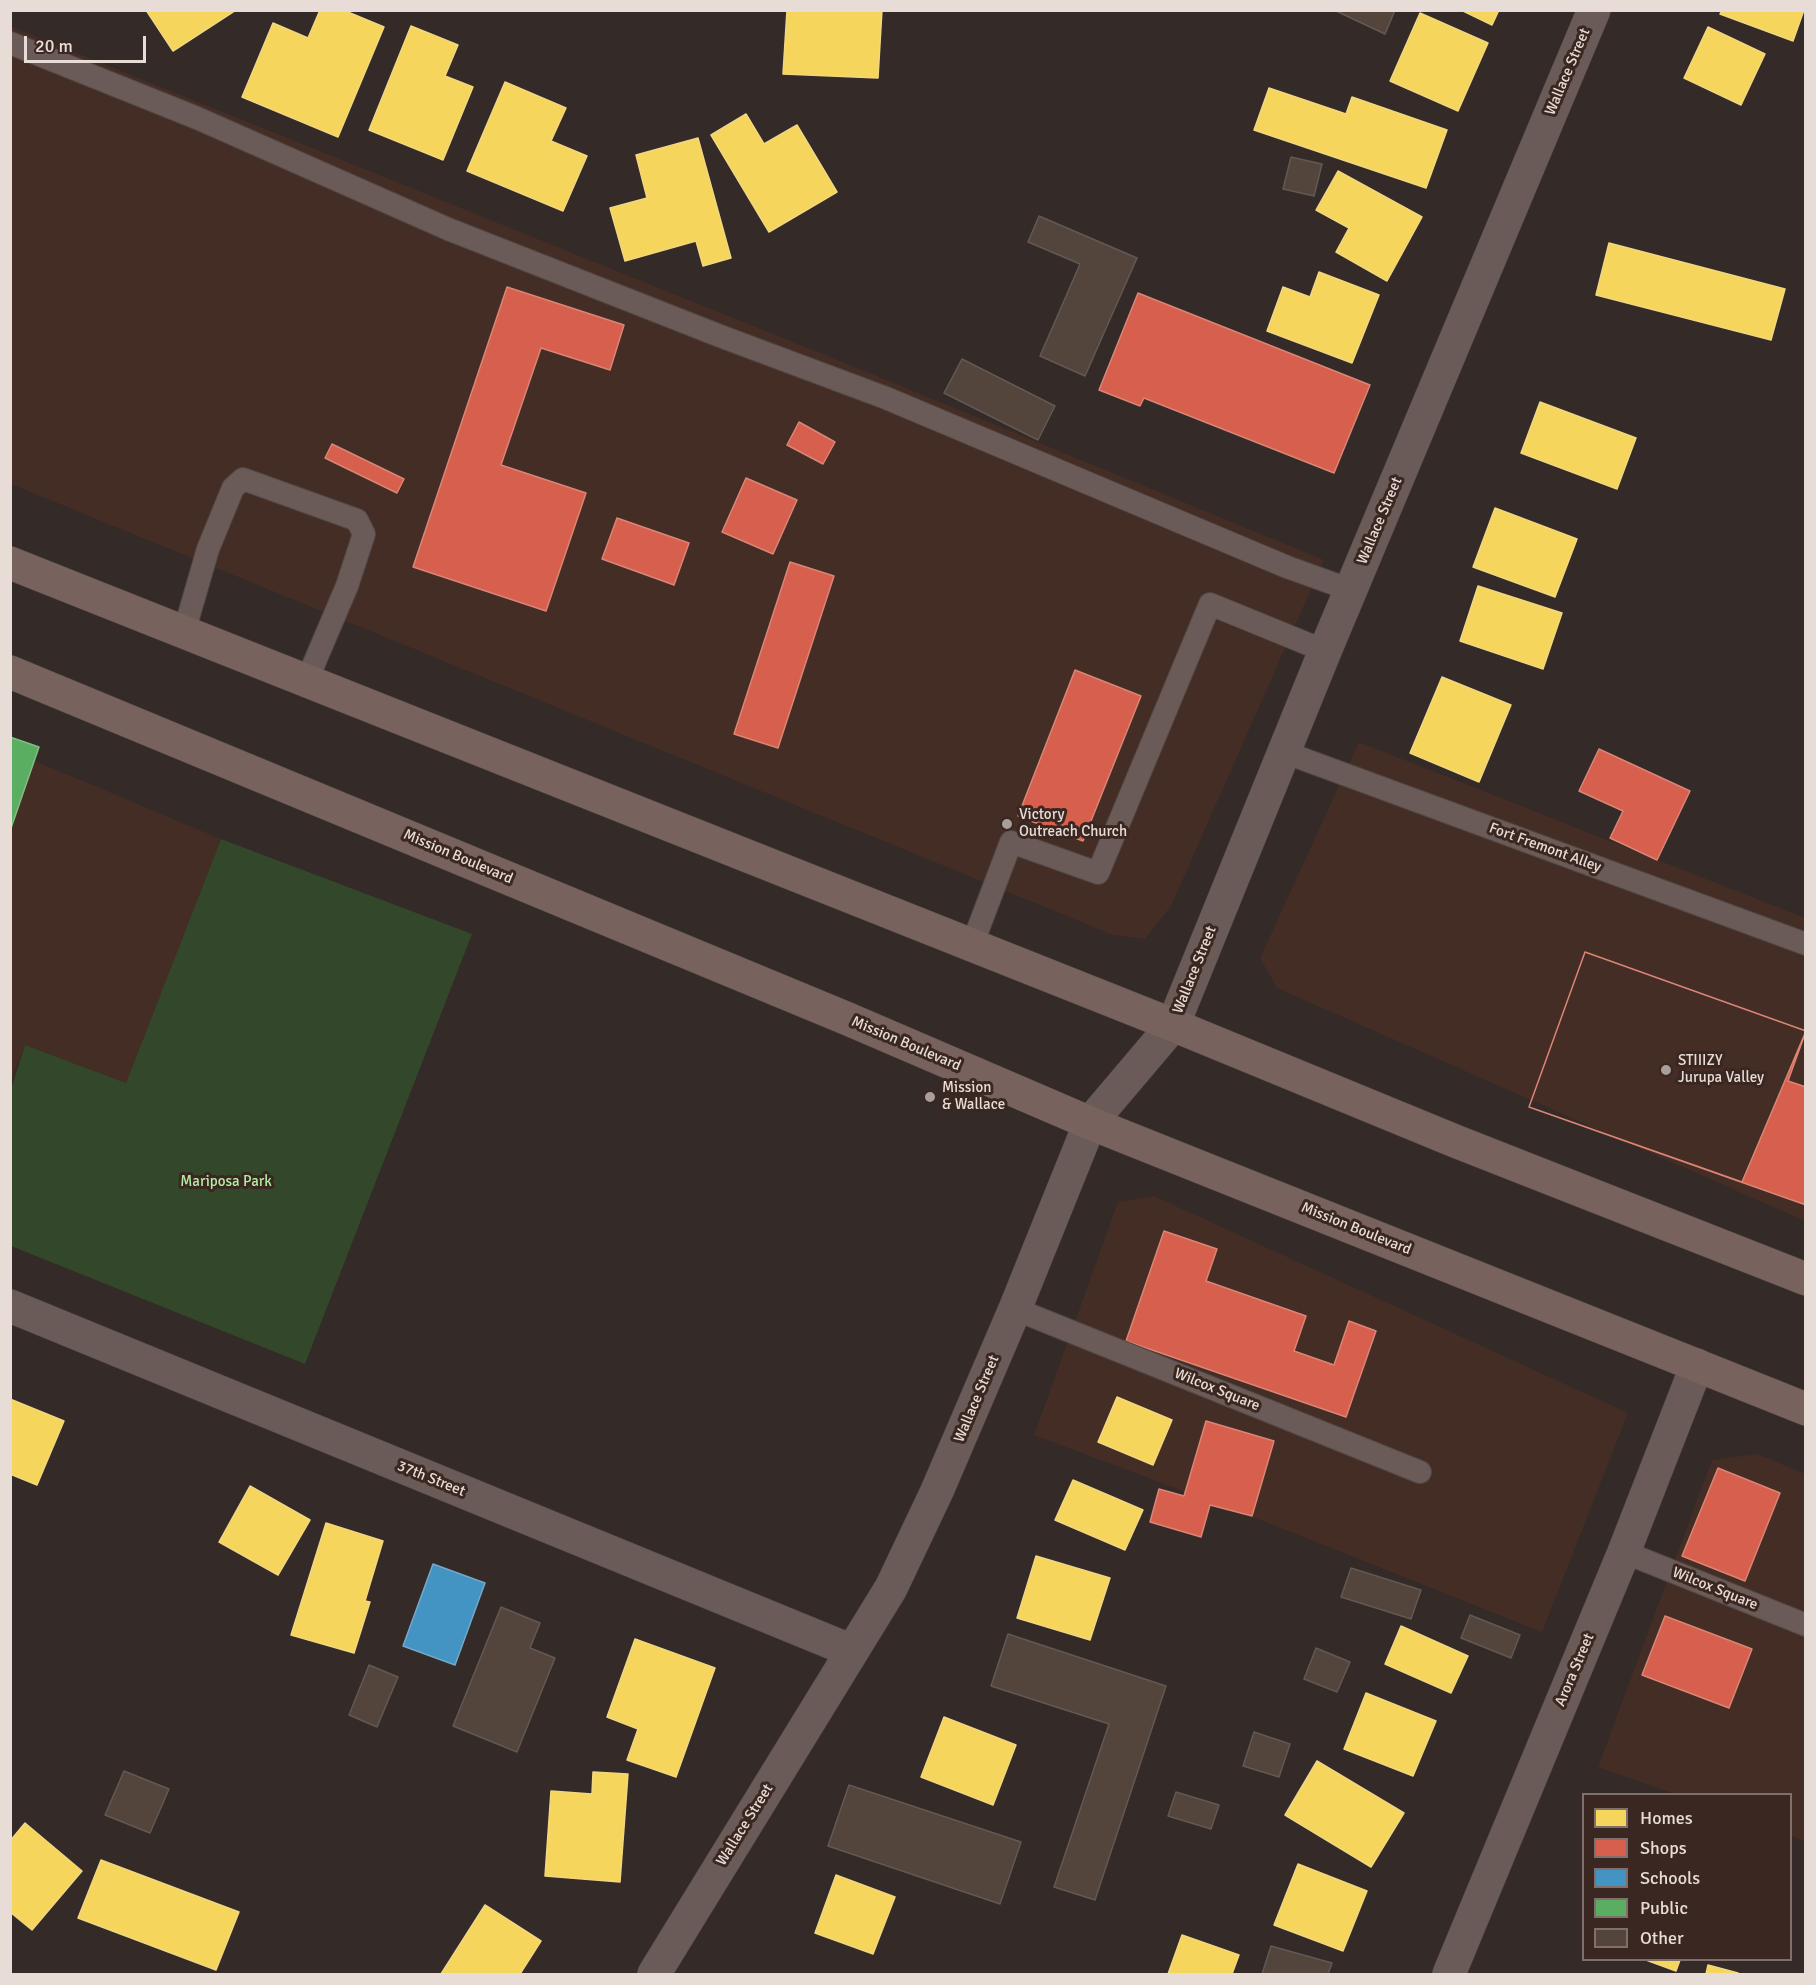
<!DOCTYPE html>
<style>
body{margin:0}
#map{position:relative;width:1816px;height:1985px;overflow:hidden;background:#342a27;font-family:Signika,sans-serif}
canvas{display:block}
.frame{position:absolute;inset:0;border:12px solid #e8dcd7;pointer-events:none}
.legend{position:absolute;left:1582px;top:1793px;width:210px;height:168px;box-sizing:border-box;background:#3a2721;border:2px solid #806f6a;margin:0;padding:8px 10px;list-style:none;font-size:18px;color:#e8dcd7}
.legend li{display:flex;align-items:center;gap:12px;height:30px}
.legend b{width:30px;border:2px solid #806f6a}
.scale{position:absolute;left:24px;top:36px;width:122px;height:27px;box-sizing:border-box;border:3px solid #e8dcd7;border-top:0;padding-left:8px;font-size:18px;line-height:21px;white-space:nowrap;color:#e8dcd7;-webkit-text-stroke:4px #3a2721;paint-order:stroke}
</style>
<div id="map">
<canvas width="1816" height="1985"></canvas>
<div class="frame"></div>
<ul class="legend">
<li><b style="height:16px;background:#f6d55c"></b>Homes</li>
<li><b style="height:16px;background:#d6604d"></b>Shops</li>
<li><b style="height:16px;background:#4393c3"></b>Schools</li>
<li><b style="height:16px;background:#5aae61"></b>Public</li>
<li><b style="height:16px;background:#53453b"></b>Other</li>
</ul>
<div class="scale">20 m</div>
</div>
<script>
const c = document.querySelector('canvas').getContext('2d');
c.lineJoin = 'round';
function fillPath(path, color) { c.fillStyle = color; c.fill(path, 'evenodd'); }
function trace(path, color, width, dash) { c.strokeStyle = color; c.lineWidth = width; c.lineCap = dash ? 'butt' : 'round'; c.setLineDash(dash || []); c.stroke(path); }
function label(font, color, halo, rows, align = 'center') {
  c.font = font + ' Signika,sans-serif'; c.lineWidth = 6; c.setLineDash([]); c.textBaseline = 'middle'; c.strokeStyle = halo; c.fillStyle = color; for (const [text, x, y, turn = 0] of rows) {
    c.save(); c.translate(x, y); c.rotate((+turn || 0) * Math.PI / 180); c.textAlign = isNaN(turn) ? turn : align; if (halo) c.strokeText(text, 0, 0); c.fillText(text, 0, 0); c.restore();
  }
}
fillPath(new Path2D(`
 M10,26L877,376L1324,560L1171,906L1145,939L1113,935L11,484Z
 M1359,742L1805,918V1221L1277,988L1260,958Z
 M11,751L221,839L126,1083L25,1045L11,1081Z
 M1154,1196L1628,1413L1542,1632L1263,1521L1034,1435L1118,1202Z
 M1757,1454L1805,1474V1841L1791,1836L1790,1794H1675L1598,1767L1712,1460Z`), '#442d25');
fillPath(new Path2D(`
 M221,839L472,934L305,1364L11,1246V1089L25,1045L126,1083Z`), '#33472a');
const homes = new Path2D(`
 M146,10H236L173,51Z
 M320,10H343L384,27L338,137L242,97L273,23L308,38Z
 M787,10H882L878,78L783,74Z
 M1461,10H1499L1492,25Z
 M1722,10H1804L1793,41L1720,14Z
 M1420,13L1488,43L1458,111L1390,81Z
 M411,26L458,45L445,76L473,87L443,160L369,130Z
 M1708,27L1765,54L1741,105L1684,78Z
 M505,82L566,108L551,141L587,156L563,211L467,171Z
 M1269,88L1346,114L1352,97L1447,130L1426,188L1254,130Z
 M746,114L764,144L797,125L837,192L769,232L711,135Z
 M698,138L731,258L703,266L696,241L625,261L610,208L647,198L636,155Z
 M1338,171L1422,217L1387,281L1336,252L1349,228L1316,210Z
 M1609,243L1785,289L1771,340L1596,295Z
 M1319,272L1379,295L1352,363L1267,331L1283,287L1310,297Z
 M1540,402L1636,438L1617,489L1521,453Z
 M1495,508L1577,539L1555,597L1473,567Z
 M1478,586L1562,613L1543,669L1460,641Z
 M1442,677L1511,705L1479,782L1410,753Z
 M1117,1397L1172,1420L1153,1465L1098,1442Z
 M10,1399L64,1421L37,1485L10,1474Z
 M1073,1480L1143,1510L1125,1550L1055,1520Z
 M250,1486L310,1520L278,1575L219,1542Z
 M326,1523L383,1541L365,1601L370,1602L354,1653L291,1635Z
 M1036,1556L1110,1578L1090,1640L1017,1618Z
 M1401,1626L1468,1656L1451,1693L1385,1664Z
 M635,1639L715,1668L676,1777L627,1760L638,1729L607,1717Z
 M1366,1693L1436,1721L1413,1776L1344,1749Z
 M944,1717L1016,1745L993,1805L921,1777Z
 M1317,1761L1404,1813L1371,1867L1285,1815Z
 M593,1772L628,1774L620,1882L545,1876L551,1791L592,1794Z
 M25,1823L82,1871L32,1930L10,1912V1841Z
 M101,1860L239,1912L216,1970L78,1918Z
 M1298,1864L1367,1891L1343,1951L1274,1925Z
 M836,1875L895,1897L873,1954L815,1933Z
 M485,1905L541,1941L520,1974H441Z
 M1182,1935L1239,1955L1232,1974H1168Z
 M1646,1960H1680L1676,1971Z
 M1708,1965L1738,1973L1737,1974H1706Z`);
fillPath(homes, '#f6d55c');
trace(homes, '#f2d781', 1.5);
const shops = new Path2D(`
 M507,287L624,325L610,370L541,348L501,465L586,493L546,611L413,567Z
 M1138,293L1370,385L1334,473L1144,398L1140,406L1099,390Z
 M799,422L835,442L823,464L787,445Z
 M332,444L404,479L397,493L325,458Z
 M746,478L797,500L773,554L722,532Z
 M617,518L689,543L674,585L602,559Z
 M790,562L834,576L778,748L734,734Z
 M1075,670L1141,696L1083,841L1018,816Z
 M1599,749L1690,791L1657,860L1610,838L1623,811L1579,791Z
 M1585,952L1806,1031L1788,1081L1806,1087V1205L1529,1107Z
 M1585,952L1806,1031L1742,1182L1529,1107Z
 M1164,1231L1217,1249L1206,1281L1306,1316L1294,1351L1334,1365L1349,1321L1376,1331L1346,1417L1126,1341Z
 M1206,1421L1274,1441L1252,1516L1210,1505L1201,1537L1150,1522L1159,1489L1184,1496Z
 M1718,1468L1780,1493L1745,1581L1682,1556Z
 M1665,1616L1752,1649L1729,1708L1642,1675Z`);
fillPath(shops, '#d6604d');
trace(shops, '#db8576', 1.5);
const schools = new Path2D(`
 M433,1564L485,1583L455,1665L403,1646Z`);
fillPath(schools, '#4393c3');
trace(schools, '#74a9c9', 1.5);
const public = new Path2D(`
 M10,737L39,747L10,831Z`);
fillPath(public, '#5aae61');
trace(public, '#85bc84', 1.5);
const building = new Path2D(`
 M1334,10H1395L1385,34Z
 M1291,157L1322,164L1314,196L1283,189Z
 M1039,216L1137,258L1085,376L1040,356L1080,264L1028,242Z
 M962,359L1055,406L1038,440L944,393Z
 M1351,1568L1421,1590L1411,1619L1341,1597Z
 M501,1607L540,1623L530,1648L555,1658L517,1752L453,1726Z
 M1470,1615L1520,1635L1511,1658L1461,1638Z
 M1008,1634L1166,1686L1095,1900L1054,1887L1109,1724L991,1686Z
 M1316,1648L1350,1662L1337,1692L1304,1679Z
 M369,1665L398,1677L377,1727L349,1715Z
 M1254,1732L1290,1744L1279,1777L1243,1766Z
 M124,1771L169,1789L150,1833L105,1815Z
 M849,1785L1021,1842L1000,1904L828,1846Z
 M1176,1792L1219,1805L1211,1829L1168,1816Z
 M1271,1946L1332,1963L1328,1974H1262Z`);
fillPath(building, '#53453b');
trace(building, '#625955', 1.5);
const lane = new Path2D(`
 M10,43L197,118L448,229L720,336L886,398L1287,567L1351,590
 M184,632L208,549L233,488L243,479L357,520L364,534L347,586L307,680
 M1284,752L1806,944
 M972,945L1011,842L1098,873L1210,604L1325,651
 M1015,1309L1420,1472
 M1624,1552L1806,1625`);
const street = new Path2D(`
 M10,1306L852,1651
 M654,1974L891,1588L937,1491L1015,1309L1090,1123L1173,1025L1325,651L1594,10
 M1449,1974L1624,1552L1697,1365`);
const primary = new Path2D(`
 M10,563L1173,1025L1455,1141L1806,1279
 M10,672L848,1019L1090,1123L1806,1409`);
trace(lane, '#504744', 24);
trace(street, '#504744', 34);
trace(primary, '#504744', 34);
trace(lane, '#6a5b58', 22);
trace(street, '#6a5b58', 33);
trace(primary, '#77625d', 33);
for (const [x, y, r, color] of [
 [1007,824,6,"#a99e99"],
 [1666,1070,6,"#a99e99"],
 [930,1097,6,"#a99e99"]
]) { const dot = new Path2D(); dot.arc(x, y, r, 0, 2 * Math.PI); c.fillStyle = color; c.fill(dot); trace(dot, '#3a2721', 2); }
label('15px', '#e8dcd7', '#3a2721', [
 ["Wallace Street",1568,72,-67],
 ["Wallace Street",1380,521,-67],
 ["Fort Fremont Alley",1545,848,20],
 ["Mission Boulevard",458,857,23],
 ["Wallace Street",1195,970,-68],
 ["Mission Boulevard",906,1044,23],
 ["Mission Boulevard",1356,1229,22],
 ["Wilcox Square",1217,1390,22],
 ["Wallace Street",977,1399,-67],
 ["37th Street",431,1479,22],
 ["Wilcox Square",1715,1589,22],
 ["Arora Street",1575,1670,-67],
 ["Wallace Street",745,1825,-58]
]);
label('15px', '#e8dcd7', '#3a2721', [
 ["Victory",1019,815],
 ["Outreach Church",1019,832],
 ["STIIIZY",1678,1061],
 ["Jurupa Valley",1678,1078],
 ["Mission",942,1088],
 ["& Wallace",942,1105]
], 'left');
label('15px', '#b2eea2', '#3a2721', [
 ["Mariposa Park",226,1182]
]);
</script>
